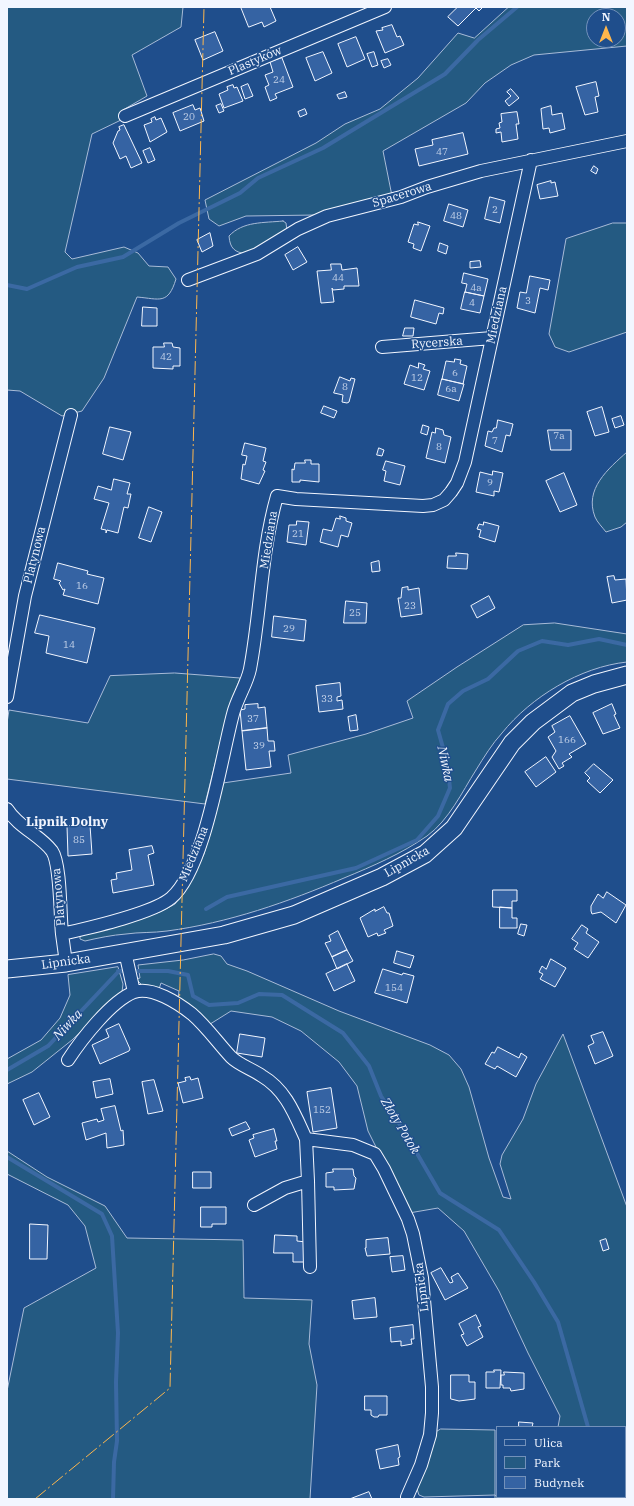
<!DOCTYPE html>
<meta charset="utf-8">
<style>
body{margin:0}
#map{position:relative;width:634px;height:1506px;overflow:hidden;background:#1f4e8c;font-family:"IBM Plex Serif",serif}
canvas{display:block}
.frame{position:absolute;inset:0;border:8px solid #f2f6ff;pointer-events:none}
.legend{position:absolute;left:496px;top:1426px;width:130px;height:72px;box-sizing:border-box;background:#1f4e8c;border:1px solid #7391ba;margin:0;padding:5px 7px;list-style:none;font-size:12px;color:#f2f6ff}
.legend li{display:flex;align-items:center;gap:8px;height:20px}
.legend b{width:20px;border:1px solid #7391ba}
.north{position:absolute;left:586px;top:8px;width:40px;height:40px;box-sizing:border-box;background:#1f4e8c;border:1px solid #7391ba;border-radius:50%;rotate:0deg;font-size:11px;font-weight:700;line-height:16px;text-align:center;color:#f2f6ff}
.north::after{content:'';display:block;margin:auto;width:14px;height:18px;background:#ffb74d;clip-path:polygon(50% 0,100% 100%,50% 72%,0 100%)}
</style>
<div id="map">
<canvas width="634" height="1506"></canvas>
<div class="frame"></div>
<ul class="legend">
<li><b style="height:5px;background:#1f4e8c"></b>Ulica</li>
<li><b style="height:11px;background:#245a82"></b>Park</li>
<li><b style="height:11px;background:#3563a3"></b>Budynek</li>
</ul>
<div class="north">N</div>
</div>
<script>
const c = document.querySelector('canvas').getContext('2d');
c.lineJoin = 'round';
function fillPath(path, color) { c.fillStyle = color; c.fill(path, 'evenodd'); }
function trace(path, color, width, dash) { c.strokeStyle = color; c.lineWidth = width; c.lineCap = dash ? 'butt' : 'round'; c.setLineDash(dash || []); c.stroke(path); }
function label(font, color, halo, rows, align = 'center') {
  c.font = font + ' "IBM Plex Serif",serif'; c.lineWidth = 3; c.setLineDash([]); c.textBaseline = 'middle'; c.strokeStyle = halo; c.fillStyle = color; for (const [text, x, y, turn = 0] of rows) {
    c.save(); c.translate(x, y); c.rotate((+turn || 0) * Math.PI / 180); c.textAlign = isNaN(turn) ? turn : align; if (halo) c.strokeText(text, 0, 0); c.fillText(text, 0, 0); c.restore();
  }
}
const green = new Path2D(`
 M7,7H183L181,27L132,55L147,96L123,110L121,120L92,134L65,252L72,259L124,247L138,253L149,266L168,267L176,279C168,305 160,299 137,297L104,378L82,411L62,416L20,391L7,390Z
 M509,7H627V46L534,55L511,65L485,83L466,103L383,151L392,196L316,215L246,216L219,226L209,219L205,200L316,143L345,124L380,109L418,78L458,33L474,38ZM594,16H618V40H594Z
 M283,221L286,223L287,231L246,254C235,252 230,249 229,236C243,221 264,223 283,221Z
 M613,223H627V332L569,352L555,347L549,334L566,239Z
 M627,452V522L621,527L606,532C603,528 597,522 595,517C584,489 608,469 627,452Z
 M555,623L627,634V662C580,667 531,697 502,733C492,744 484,757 476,770C462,792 449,820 427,836C401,854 373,866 344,878C288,902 228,923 167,931C153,933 139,932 126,934C112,935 98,938 85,941L80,939V936L160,912L175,904L184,893L204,854L223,783L291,773L288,755L366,734L413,718L407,701L457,667L523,625Z
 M175,673L240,678L228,712L205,804L7,779V723L9,710L88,723L110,676Z
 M214,954L221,956L227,964L247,971L339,1011L430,1045L449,1055L461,1069L469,1087L489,1158L503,1197L511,1199L500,1164L502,1155L523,1119L536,1084L563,1034L627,1207V1499H545L546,1497H625V1427H558L560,1416L528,1353L499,1291L464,1231L438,1208L409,1213L368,1131L357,1086L339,1062L301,1031L272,1017L231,1011L207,1026L178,999L179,991L161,983L159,989L145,988L136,979L140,978L138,965L183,960Z
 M118,967L123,984L122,992L72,1040L32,1072L7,1084V1059L41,1040L60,1018L70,995L68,975Z
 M7,1151L47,1177L105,1206L127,1238L243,1240L244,1298L312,1300L309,1344L317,1385L310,1499H7V1391L24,1308L96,1268L85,1226L68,1205L7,1174Z
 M441,1429L495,1430V1495L497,1497L533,1499H495V1495L424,1497L419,1495L416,1486L436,1432Z`);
fillPath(green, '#245a82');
trace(green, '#a8bbd7', 1);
trace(new Path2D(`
 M7,285L27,289L77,267L123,257L179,223L240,193L258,178L323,148L445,74L478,40L517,7
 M206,909L227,897L356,868L417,840L438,816L450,788L447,762L438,730L448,704L463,691L488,679L518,651L542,641L568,645L599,639L627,645
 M118,971H168L188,975L193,996L209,1005L238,1003L259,994L282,995L343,1033L369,1066L381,1096L404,1131L440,1193L499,1230L534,1282L558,1322L588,1427
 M7,1070L48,1046L119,971
 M7,1157L102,1214L112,1236L118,1333L116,1382L117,1441L114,1462L113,1499
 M609,1497L610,1499`), '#3b69a3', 4);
const building = new Path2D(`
 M241,7H270L276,21L264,27L262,22L249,27Z
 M458,7H483L479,11L476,8L458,26L448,17Z
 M392,25L397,37L400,36L404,45L385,53L376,31L383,30L382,28Z
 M215,32L223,51L203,60L195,40Z
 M356,37L365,59L347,67L338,44Z
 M323,52L332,73L315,81L306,58Z
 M374,52L378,65L372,67L367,54Z
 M282,58L293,87L275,94L277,98L270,101L265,87L269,85L265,75L273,72L270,62Z
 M388,59L391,65L384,68L381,61Z
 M596,82L599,96L595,97L598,112L585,115L576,87Z
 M248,84L253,96L245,99L241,87Z
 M233,85L234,88L237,87L243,101L224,108L219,94L228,90L227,87Z
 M511,89L519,98L509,106L505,101L511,96L507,92Z
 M345,92L347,97L339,99L337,95Z
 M221,104L224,111L219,113L216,106Z
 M193,105L195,110L200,108L204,121L180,131L173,113Z
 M551,106L552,115L562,113L565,129L550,133L549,128L543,129L541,109Z
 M305,109L307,114L300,117L298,112Z
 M517,112L519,124H516L518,139L502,142L501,132L496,133V129L500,128L499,123L502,122L501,114Z
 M155,117L156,120L161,118L167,132L150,142L144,125L152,122L151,119Z
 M124,125L142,163L131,168L126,156L120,159L113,143L118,131L120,130L119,127Z
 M463,133L468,154L419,166L415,149L433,145L432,140Z
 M150,148L155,160L148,163L143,151Z
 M594,166L598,169L596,174L591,171Z
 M551,181V183L555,182L558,196L540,199L537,185Z
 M490,197L505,201L500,223L485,219Z
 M449,204L468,210L463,227L444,221Z
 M418,222L430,226L421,251L413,248L414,244L408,242L414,224L418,225Z
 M210,233L213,246L202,252L197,240Z
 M440,243L448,246L446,254L438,251Z
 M298,247L307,262L293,270L285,255Z
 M480,261L481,267L470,268V262Z
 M331,264H341L342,270L357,268L359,286H344V289L333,290L332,288L334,302L321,303L317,271L331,270Z
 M464,273L488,279L484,296L465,292L467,284L462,283Z
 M530,276L550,280L548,290L540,288L535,313L517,308L520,292L526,293Z
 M465,292L484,296L480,313L461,309Z
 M415,300L444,308L443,314L439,313L436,324L411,317Z
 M143,307L157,308V326H142Z
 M405,328H414L413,336H403Z
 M164,343H172L173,347L180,348V366H173V369L153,368V347H164Z
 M455,359L461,360L460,364L467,366L463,384L442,379L446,361L454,362Z
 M419,363L425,365L423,369L430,371L424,390L404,384L410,365L418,368Z
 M340,377L350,381L351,378L355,379L349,402L347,403L342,402L343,395L334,393Z
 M442,379L464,384L459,401L438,395Z
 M324,406L337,411L334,418L321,413Z
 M602,407L609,432L595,436L587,412Z
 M621,416L624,425L615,428L612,419Z
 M498,420L513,424L510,436L506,435L502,452L485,446L488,431L492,432L494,428H496Z
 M423,425L429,427L427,435L421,433Z
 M110,427L131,432L123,460L103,454Z
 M436,428L443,430L444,435L451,437L445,463L426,458L432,432L435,433Z
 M548,430H571V450H551Z
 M245,443L266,448L263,461L266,462L263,470L265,471L259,484L241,479L243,464L245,465L247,456L242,455Z
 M379,448L384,450L382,456L377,455Z
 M305,460H311V464H319V482L300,480V482H292V469L294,470L295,463H305Z
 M386,461L405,466L400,485L384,481L386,471L383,470Z
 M493,471L503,473L499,492L494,491V496L476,492L480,472L492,475Z
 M564,473L577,505L560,512L546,481Z
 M114,479L130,483L127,494H131L128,508L124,507L118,533L107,530L106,533V530L101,529L109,503L94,499L98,486L111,490Z
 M149,507L162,512L151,542L139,538Z
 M340,516L346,518V521L352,523L348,537L341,535L338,547L320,542L323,529L332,531L336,518L340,519Z
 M297,521L309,522L306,545L287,542L289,525H296Z
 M484,522L499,526L495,542L479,537L481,530L477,529L479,524L483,525Z
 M456,553L468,554L467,569L447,568L448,556H456Z
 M379,561L380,571L372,572L371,563Z
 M58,563L88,571L87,574L104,578L98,604L63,595L65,589L63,590L59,583L61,581L54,579Z
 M614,576L615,580L626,579L627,600L612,603L607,577Z
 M408,587V590L419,588L422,614L401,617L398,598H401L402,588Z
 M489,596L495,608L477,618L471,606Z
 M346,601L367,603L366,623H344Z
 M40,615L95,628L87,663L46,653L49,636L35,633Z
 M274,616L306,620L304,641L272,637Z
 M340,683L341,696L337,697V701L342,700L343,709L319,712L316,686Z
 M258,704V708L265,707L267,728L242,731L240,710L245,709V705Z
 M612,704L616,714L614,715L620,728L603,734L593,713Z
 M356,715L358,730L350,731L348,717Z
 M570,716L586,744L569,754L572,757L562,763L564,766L559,769L552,757L556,751L548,737L555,732L552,726Z
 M267,728L268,741H274L275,751H269L271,767L246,770L242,731Z
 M546,757L556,772L536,787L525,772Z
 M594,764L613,780L600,793L587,781L590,778L585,773Z
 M90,825L92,854L68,856L67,826Z
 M152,846L154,853L148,855L154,885L113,893L111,880L117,879L116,873L132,870L129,850Z
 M493,890H517V901H512V908L493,907Z
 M607,892L626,905L616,923L601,912L592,914L591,911V906L598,894L603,898Z
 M384,907L387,913H389L393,926L384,930L386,933L378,936L377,933L368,937L360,918L375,909V911Z
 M500,907L512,908V918H517V928H500Z
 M521,924L527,925L524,936L518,934Z
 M582,925L588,929L586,933L599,942L588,958L574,949L578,943L572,939Z
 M338,931L347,950L332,957L325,943L331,941L329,936Z
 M347,950L353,961L337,969L332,957Z
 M397,951L414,956L410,968L394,963Z
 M551,959L566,968L555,987L540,979L543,974L539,972L542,966L546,969Z
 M347,964L355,981L334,991L326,974Z
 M383,969L402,975L403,973L414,976L407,1003L375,993Z
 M119,1024L130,1049L129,1051L100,1064L92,1045L109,1037L106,1030Z
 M603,1032L613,1056L595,1064L588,1046L594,1043L591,1036Z
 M240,1034L265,1038L262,1057L237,1053Z
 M498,1047L519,1058L521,1053L527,1057L516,1077L497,1066L495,1069L485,1064L492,1052L494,1053Z
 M190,1077L191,1080L198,1078L203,1098L183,1103L178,1083L186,1081L185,1078Z
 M110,1079L113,1094L96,1098L93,1082Z
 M154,1080L163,1111L148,1114L142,1082Z
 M331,1088L337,1128L313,1132L307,1092Z
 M39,1093L50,1117L34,1125L23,1100Z
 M115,1106L121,1131L123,1130L124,1145L107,1148L106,1133L86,1140L82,1123L97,1119L98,1122L104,1120L101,1109Z
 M246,1122L250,1129L232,1136L229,1129Z
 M274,1129L277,1141H275L277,1149L255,1157L249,1140L254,1138L253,1135Z
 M333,1169H353L354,1176L356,1178L354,1189L334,1190V1187H326V1173L333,1172Z
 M193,1172H211V1188H193Z
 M201,1207H226V1224H212V1227H201Z
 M30,1224L48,1225L47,1259H30Z
 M275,1235L297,1236V1241L306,1242V1262H293V1253H274Z
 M388,1238L390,1254L367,1256L365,1248H366V1240Z
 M606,1239L609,1249L603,1251L600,1241Z
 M403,1256L405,1270L392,1272L390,1257Z
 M441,1268L450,1283L453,1282L451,1277L458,1273L468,1288L445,1300L431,1273Z
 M375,1298L377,1317L354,1319L352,1301Z
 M476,1315L481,1326L478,1327L483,1337L467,1346L461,1335L464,1334L459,1324Z
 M413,1325L414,1339H411L412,1344L401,1346V1341L391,1342L390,1328Z
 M494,1370H501L500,1388H486V1372H494Z
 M504,1372L524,1373V1389L511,1391L510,1388H503V1385H501V1375H504Z
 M451,1375H469V1382H475V1399L459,1401L451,1399Z
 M365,1396H387V1415H379L378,1417H374L371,1415V1410H365Z
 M519,1422L533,1423L532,1427H519Z
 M398,1445L400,1457L398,1458L399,1465L380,1469L376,1450Z
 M369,1492L372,1499H350Z`);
fillPath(building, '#3563a3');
trace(building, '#f2f6ff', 1);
const street = new Path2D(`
 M125,116L385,7
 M188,280L257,254L298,229L327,216L401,197L427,187L481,171L627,141
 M382,347L492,338
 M7,697L25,596L71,415
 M7,809C19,828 40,835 52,851C61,864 60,916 62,934
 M125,952L134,992
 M66,963L62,934C88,928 152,914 171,898C205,869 221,758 233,714C237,698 247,684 250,669C261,611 261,552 277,496L296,499L423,506L433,505L444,500L451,492L457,483L465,462L531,160
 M68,1060C81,1040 111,1001 134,992C152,986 178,1003 192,1014C206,1026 218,1043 231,1057C239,1065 252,1069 262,1076C286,1090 295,1115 306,1139L353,1145L375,1154L384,1169L408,1219L413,1234L422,1278L432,1387V1413L430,1435L421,1465L407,1497
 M306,1139L308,1181
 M254,1205L285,1188L308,1181L310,1267`);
const secondary = new Path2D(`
 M7,969L66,963L224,935L294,915L382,877L425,854L454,828L512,743L533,722L572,693L594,684L627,675`);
trace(street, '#f2f6ff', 14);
trace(secondary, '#f2f6ff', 19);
trace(street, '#1f4e8c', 12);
trace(secondary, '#1f4e8c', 17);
trace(new Path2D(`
 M35,1499L170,1388L204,7`), '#ffb74d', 1, [14, 3, 2, 3]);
label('10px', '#c3d1e8', null, [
 ["24",279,80],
 ["20",189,117],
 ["47",442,152],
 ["2",495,210],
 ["48",456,216],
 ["44",338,278],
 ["4a",476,288],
 ["3",528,301],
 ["4",472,303],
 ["42",166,357],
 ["6",455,373],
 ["12",417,378],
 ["8",345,387],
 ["6a",451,389],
 ["7a",559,436],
 ["7",495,441],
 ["8",439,447],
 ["9",490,483],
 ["21",298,534],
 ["16",82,586],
 ["23",410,606],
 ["25",355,613],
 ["29",289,629],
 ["14",69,645],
 ["33",327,699],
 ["37",253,719],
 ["166",567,740],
 ["39",259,746],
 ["85",79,840],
 ["154",394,988],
 ["152",322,1110]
]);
label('12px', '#f2f6ff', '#1f4e8c', [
 ["Plastyków",255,61,-23],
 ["Spacerowa",402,195,-17],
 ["Miedziana",497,315,-78],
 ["Rycerska",437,343,-4],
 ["Miedziana",269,540,-81],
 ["Platynowa",35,555,-76],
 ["Miedziana",194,854,-68],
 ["Lipnicka",407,862,-30],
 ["Platynowa",59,897,-95],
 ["Lipnicka",66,962,-8],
 ["Lipnicka",422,1287,-97]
]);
label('italic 13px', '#f2f6ff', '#1f4e8c', [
 ["Niwka",445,764,78],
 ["Niwka",68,1025,-47],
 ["Złoty Potok",400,1126,59]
]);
label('bold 13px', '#f2f6ff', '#1f4e8c', [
 ["Lipnik Dolny",67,822]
]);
</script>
